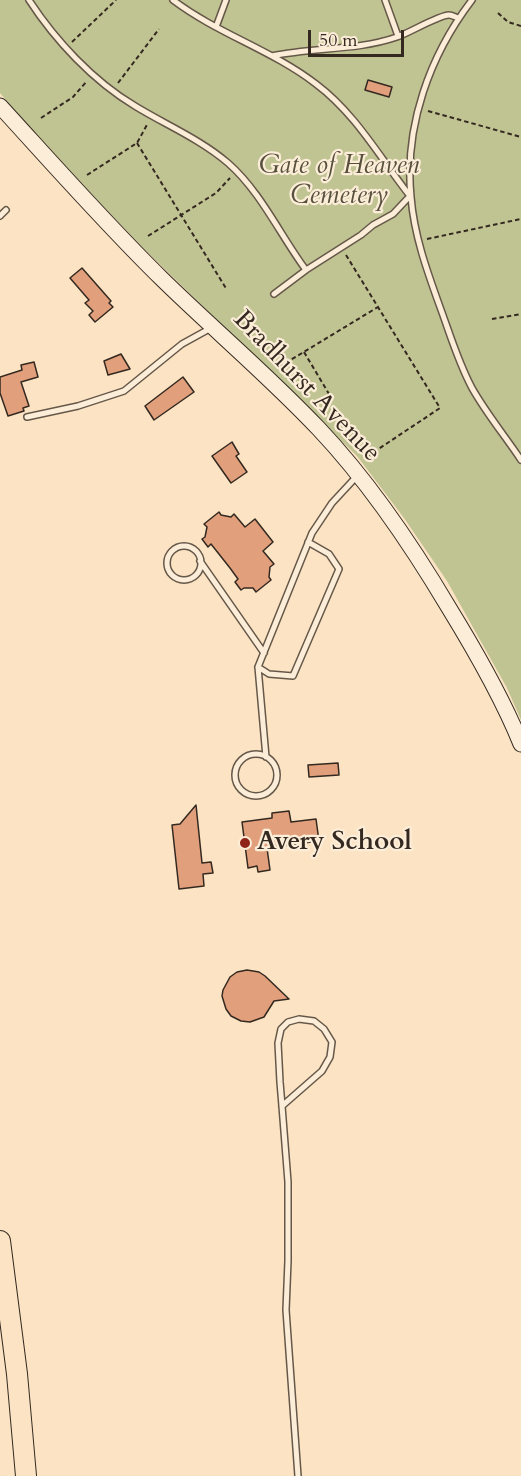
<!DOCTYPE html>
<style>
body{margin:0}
#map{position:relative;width:521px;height:1476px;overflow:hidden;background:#fbe3c3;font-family:Cardo,serif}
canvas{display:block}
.scale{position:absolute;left:308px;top:30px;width:96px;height:27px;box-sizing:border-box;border:3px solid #342920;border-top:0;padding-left:8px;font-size:18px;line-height:21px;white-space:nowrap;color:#342920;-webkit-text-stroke:4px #fcedd8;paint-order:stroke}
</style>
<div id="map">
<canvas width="521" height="1476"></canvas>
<div class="scale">50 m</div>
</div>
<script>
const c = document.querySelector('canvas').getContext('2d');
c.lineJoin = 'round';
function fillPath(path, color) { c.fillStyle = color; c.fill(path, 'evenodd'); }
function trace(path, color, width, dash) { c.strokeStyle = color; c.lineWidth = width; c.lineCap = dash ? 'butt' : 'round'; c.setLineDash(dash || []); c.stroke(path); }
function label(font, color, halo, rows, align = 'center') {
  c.font = font + ' Cardo,serif'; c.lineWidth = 4.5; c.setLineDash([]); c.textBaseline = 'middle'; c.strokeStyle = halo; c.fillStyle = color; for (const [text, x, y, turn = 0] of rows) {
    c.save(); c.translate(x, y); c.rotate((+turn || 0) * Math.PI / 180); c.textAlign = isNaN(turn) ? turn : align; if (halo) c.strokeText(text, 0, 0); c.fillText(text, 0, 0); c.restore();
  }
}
fillPath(new Path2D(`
 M0,0H521V720L507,688L447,581L404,518L357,456L142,247L41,141L0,93Z`), '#c0c392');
const building = new Path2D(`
 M368,80L392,87L389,97L365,90Z
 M82,268L111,301L109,303L113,307L95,322L89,315L93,311L85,303L89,300L70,278Z
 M121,354L130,369L108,375L104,361Z
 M34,362L38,377L21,382L29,406L23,408L24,411L8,416L0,393V377L22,370L21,365Z
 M183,377L194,392L154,420L145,406Z
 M232,442L239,454L236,456L247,472L231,483L212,456Z
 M219,512L221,515L231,517L234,514L245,527L255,519L273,542L263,551L274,564L270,567L269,577L271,580L256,592L253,588H244L241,590L235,582L238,579L230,568L211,544L208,547L202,539L205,537L207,527L204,524Z
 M338,763L339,775L309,777L308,765Z
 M196,805L202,863L211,862L213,873L203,874L204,886L179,889L172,825L180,824Z
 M289,811L291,822L316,819L319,841L267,848L270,870L258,872L257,866L248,868L242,822L272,818V813Z
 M247,970L259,972L265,976L289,999L274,1001L264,1017L250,1022L241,1021L231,1016L226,1009L222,996L223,990L230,977L237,972Z`);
fillPath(building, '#e19f7c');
trace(building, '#342920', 1.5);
const lane = new Path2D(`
 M29,0C55,40 93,81 135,106C166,125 200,139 228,163C261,192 280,235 306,270
 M173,0C218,34 272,50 316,84C356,114 380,158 410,196L393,214L373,225L361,235L306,270L274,294
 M385,0L398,36
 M472,0C430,55 404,126 411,197C414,235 427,271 440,307C450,334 458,362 472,388C486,413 505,436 521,460
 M216,27L226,0
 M272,56C314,47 356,51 397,37C409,33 439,15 449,15C452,15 455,17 458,18
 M0,216L6,210
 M27,417L78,406L124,391L182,344L211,328
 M167 563a17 17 0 1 1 34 0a17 17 0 1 1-34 0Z
 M200,561L264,653
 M258,667L269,674L293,676L339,569L329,554L308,542
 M235 775a21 21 0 1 1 42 0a21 21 0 1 1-42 0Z
 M266,757L258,667L312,533L332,503L358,475
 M282,1106L322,1071L330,1057L332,1042L324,1029L314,1021L299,1019L288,1022L281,1029L278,1043L280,1082L282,1106L288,1182V1261L286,1310L298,1476`);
const secondary = new Path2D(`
 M0,106C53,164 105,223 161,278C213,329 269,376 319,429C370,483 411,544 449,608C476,652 502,697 521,744`);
const highway = new Path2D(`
 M0,1241L17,1374L26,1476`);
trace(lane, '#665849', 8);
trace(secondary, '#342920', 17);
trace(highway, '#342920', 22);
trace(new Path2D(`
 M498,13L508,22L521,26
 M72,42L116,0
 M118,83L159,29
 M428,111L521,137
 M41,118L73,97L87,81
 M137,143L227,290
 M87,175L137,143L148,123
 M148,236L216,193L230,178
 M427,239L521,219
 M346,255L440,408L368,456
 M492,319L521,314
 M304,352L332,399
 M279,367L378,307`), '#342920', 2, [4.5, 3]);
trace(lane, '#fcedd8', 5);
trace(secondary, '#fcedd8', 15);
trace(highway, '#fbe3c3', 20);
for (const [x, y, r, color] of [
 [245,843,6,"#8f2418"]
]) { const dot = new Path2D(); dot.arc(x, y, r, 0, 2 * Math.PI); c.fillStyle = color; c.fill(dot); trace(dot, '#fcedd8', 2); }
label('italic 26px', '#57503c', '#fcedd8', [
 ["Gate of Heaven",339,167],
 ["Cemetery",339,197]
]);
label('26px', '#342920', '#fcedd8', [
 ["Bradhurst Avenue",306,387,46]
]);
label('bold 26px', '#342920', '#fcedd8', [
 ["Avery School",257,843]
], 'left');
</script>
